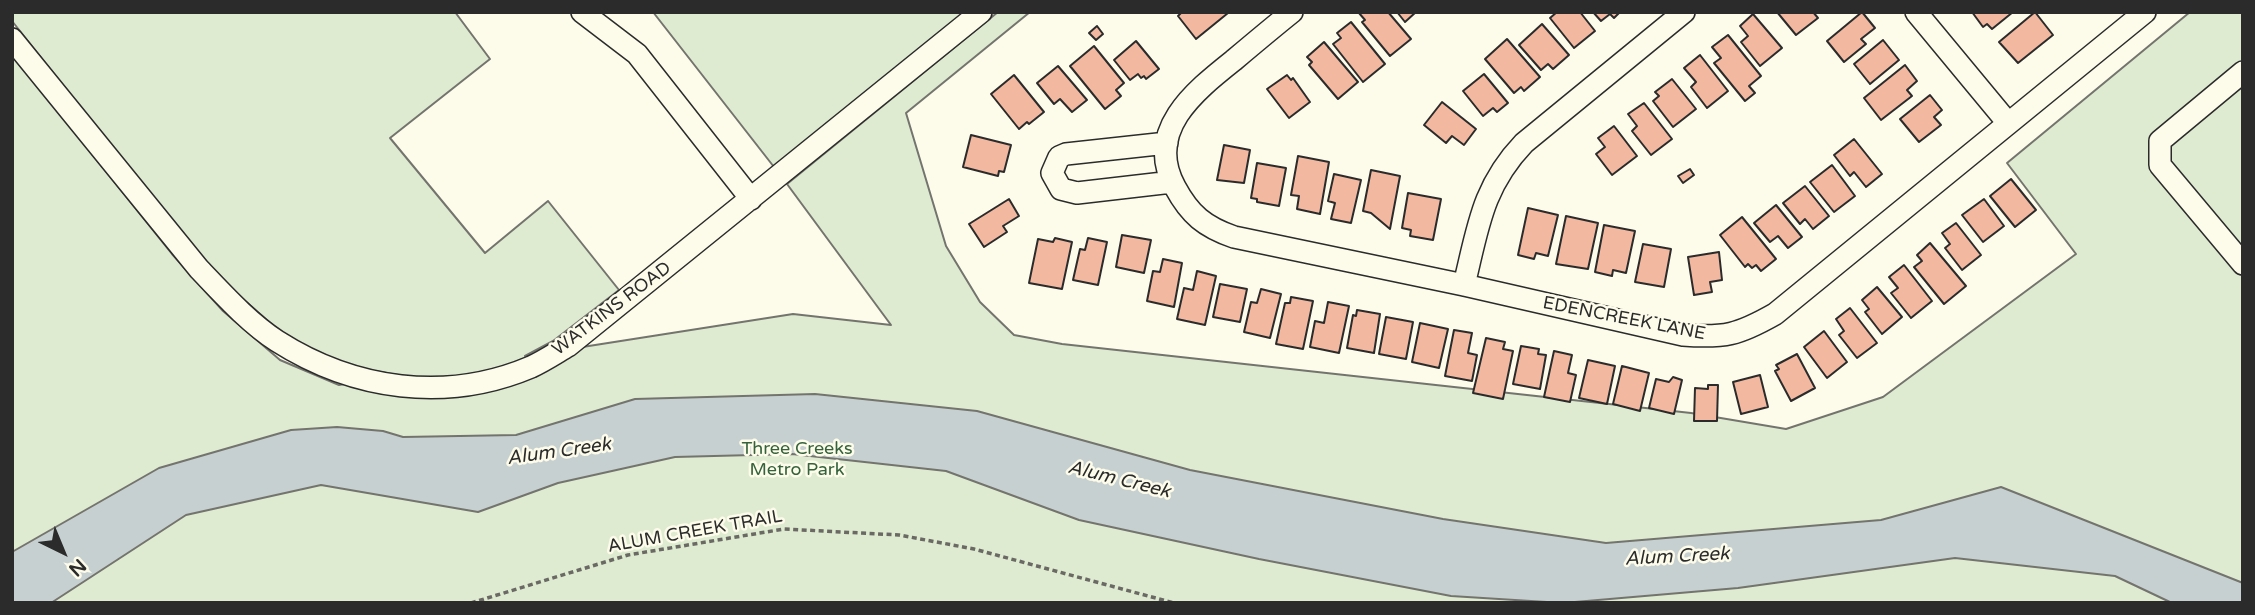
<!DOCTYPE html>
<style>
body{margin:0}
#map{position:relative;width:2255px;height:615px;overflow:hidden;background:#fdfbea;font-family:"Varela Round",sans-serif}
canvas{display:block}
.frame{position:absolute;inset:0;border:14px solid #2b2b2b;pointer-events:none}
.north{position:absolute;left:28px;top:517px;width:70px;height:70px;-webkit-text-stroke:5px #fdfbea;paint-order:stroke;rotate:137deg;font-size:19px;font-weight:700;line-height:28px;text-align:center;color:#2b2b2b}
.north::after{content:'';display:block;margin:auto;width:24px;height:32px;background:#2b2b2b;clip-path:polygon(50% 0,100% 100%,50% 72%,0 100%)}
</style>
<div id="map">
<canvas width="2255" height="615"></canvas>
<div class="frame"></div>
<div class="north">N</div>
</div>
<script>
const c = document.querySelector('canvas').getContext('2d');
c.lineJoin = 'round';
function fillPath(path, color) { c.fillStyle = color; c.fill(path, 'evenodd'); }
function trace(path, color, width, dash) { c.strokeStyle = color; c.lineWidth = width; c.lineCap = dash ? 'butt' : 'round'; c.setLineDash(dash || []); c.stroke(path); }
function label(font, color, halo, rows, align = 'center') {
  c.font = font + ' "Varela Round",sans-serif'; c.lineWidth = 5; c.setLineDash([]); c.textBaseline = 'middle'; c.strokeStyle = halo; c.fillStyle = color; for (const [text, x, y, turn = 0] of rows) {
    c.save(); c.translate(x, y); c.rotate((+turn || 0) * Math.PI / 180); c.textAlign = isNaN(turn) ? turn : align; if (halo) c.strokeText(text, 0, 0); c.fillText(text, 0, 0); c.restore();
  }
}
const green = new Path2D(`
 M12,12H455L490,59L390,138L485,253L548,201L619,290L553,341L525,356L793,314L891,325L787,184L998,12H1030L906,113L946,246L980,302L1014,335L1062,344L1691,413L1786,429L1883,397L2076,254L2007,163L2190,12H2243V603H12V54L172,254L223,311L280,360L339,385L398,375L351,367L286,337L225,283L173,224L12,21Z
 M653,12H965L774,167Z`);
fillPath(green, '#deebd1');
trace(green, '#74746e', 2);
const water = new Path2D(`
 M815,394L977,411L1190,470L1443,519L1606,543L1881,520L2001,487L2243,583V603H2172L2115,576L1955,558L1738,588L1563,603L1451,596L1259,559L1079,520L946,471L792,454L675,457L558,483L478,512L321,485L186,515L51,603H12V552L159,468L291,430L337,427L383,431L403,437L516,435L635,399Z`);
fillPath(water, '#c7d0d0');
trace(water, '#74746e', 2);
const building = new Path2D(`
 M1182,12H1227L1228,13L1196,39L1178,16Z
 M1360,12H1388L1411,39L1390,56L1362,22L1365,20L1359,13Z
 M1397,12H1416L1405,22Z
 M1557,12H1580L1595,31L1574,48L1550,18Z
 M1593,12H1620L1614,18L1610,14L1601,21Z
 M1777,12H1813L1818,18L1796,35Z
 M1862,12L1875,28L1861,39L1866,44L1844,62L1827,41Z
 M1972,12H2013L1992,29L1987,24L1983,27Z
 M2035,12L2053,35L2018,63L1999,42Z
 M1753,14L1782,48L1760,66L1741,42L1748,36L1740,26Z
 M1351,22L1385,64L1363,82L1333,44L1341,38L1337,33Z
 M1542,24L1569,55L1553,69L1548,64L1541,70L1519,45Z
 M1097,26L1103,34L1096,40L1089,33Z
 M1728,35L1761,76L1749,86L1755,93L1745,101L1714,63L1721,58L1712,47Z
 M1507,39L1540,77L1524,91L1521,87L1514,93L1485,59Z
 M1883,40L1899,60L1870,84L1854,64Z
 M1136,41L1159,69L1146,79L1144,76L1141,78L1138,74L1130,80L1114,60Z
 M1324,42L1358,82L1338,99L1309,65L1312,62L1307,57Z
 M1094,46L1124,83L1116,90L1121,96L1105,109L1070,66Z
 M1700,55L1728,91L1707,108L1691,87L1696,82L1684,68Z
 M1905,65L1917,81L1907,90L1912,96L1881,120L1864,98Z
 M1058,66L1087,100L1072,112L1060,99L1054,104L1037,83Z
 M1484,74L1508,103L1497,112L1493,108L1483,116L1463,91Z
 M1014,75L1044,112L1029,124L1027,122L1019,129L991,94Z
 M1287,75L1291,80L1293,78L1310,102L1289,118L1267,89Z
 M1672,79L1696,109L1673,127L1653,101L1659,96L1655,92Z
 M1930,95L1942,110L1934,117L1941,125L1919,142L1900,119Z
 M1442,102L1476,129L1464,145L1452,136L1446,143L1424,125Z
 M1644,103L1672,139L1651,155L1632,131L1637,126L1628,114Z
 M1614,126L1637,156L1612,175L1596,154L1605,147L1598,138Z
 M971,135L1011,145L1004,172L999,171L998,176L963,167Z
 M1854,139L1882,174L1866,187L1854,172L1850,176L1834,155Z
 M1224,145L1250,150L1244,183L1217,180Z
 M1298,156L1329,162L1320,214L1297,209L1299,196L1291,195Z
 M1257,163L1286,168L1279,206L1257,202V199L1251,198Z
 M1832,165L1855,196L1834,212L1810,182Z
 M1690,169L1694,175L1683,183L1678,176Z
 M1371,170L1400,176L1390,229L1371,213L1363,211Z
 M1334,174L1361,180L1351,223L1331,219L1335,203L1328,201Z
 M2011,179L2036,210L2015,227L1990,196Z
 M1805,186L1829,216L1813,229L1805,219L1800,224L1783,203Z
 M1408,193L1441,199L1433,240L1410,236L1411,230L1402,228Z
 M1009,199L1019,216L1003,226L1007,232L984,247L969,224Z
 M1984,199L2004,226L1983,242L1962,215Z
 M1776,205L1802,237L1788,248L1778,236L1770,242L1754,223Z
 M1528,208L1558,215L1548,256L1536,253L1534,259L1518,255Z
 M1566,216L1598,223L1588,269L1556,264Z
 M1742,217L1776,259L1761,271L1756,265L1752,268L1748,264L1745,267L1720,235Z
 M1956,223L1981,255L1962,270L1945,248L1950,244L1942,233Z
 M1604,225L1635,231L1626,273L1613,270L1612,276L1595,272Z
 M1122,235L1151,240L1144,273L1116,267Z
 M1055,238L1072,242L1062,289L1029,283L1038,239L1053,242Z
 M1088,238L1107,242L1098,285L1073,280L1080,249L1085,250Z
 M1930,243L1966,286L1944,304L1914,267L1922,261L1917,255Z
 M1643,244L1671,249L1664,287L1635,282Z
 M1719,252L1722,280L1710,282L1712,292L1694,295L1688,257Z
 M1163,259L1182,263L1174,307L1147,301L1153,271L1160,272Z
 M1904,265L1932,301L1911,318L1891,293L1898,288L1889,277Z
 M1197,271L1216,276L1205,325L1177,319L1184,288L1193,290Z
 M1220,284L1247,289L1240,322L1213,317Z
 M1877,287L1902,317L1882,334L1865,312L1869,309L1862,300Z
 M1261,289L1281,294L1270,338L1244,332L1251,302L1257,303Z
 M1291,297L1313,301L1303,349L1276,344L1285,303H1290Z
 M1328,302L1349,306L1339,353L1310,347L1315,321L1324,323Z
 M1850,308L1877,343L1857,358L1839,335L1844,331L1836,319Z
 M1357,310L1380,314L1374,353L1347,348L1353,315L1356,316Z
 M1386,317L1413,322L1406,359L1379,354Z
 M1420,323L1448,329L1439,368L1412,362Z
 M1454,330L1472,333L1468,353L1477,355L1472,381L1445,376Z
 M1824,331L1847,362L1827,378L1804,347Z
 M1486,338L1505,342L1503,349L1513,351L1503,399L1473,393Z
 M1521,346L1539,349L1538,354L1546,355L1540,389L1513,384Z
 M1554,351L1572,355L1568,373L1576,375L1570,402L1544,397Z
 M1797,354L1815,388L1791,401L1775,371L1779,369L1776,365Z
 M1588,360L1615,366L1607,404L1579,398Z
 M1622,366L1649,373L1640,411L1613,404Z
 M1760,375L1768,407L1741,414L1733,382Z
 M1673,377L1682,380L1674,414L1649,408L1656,379L1669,382Z
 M1708,385H1718L1717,421H1694L1695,388L1708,389Z`);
fillPath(building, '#f2b8a0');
trace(building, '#2b2b2b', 2);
const minor = new Path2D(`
 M582,12L637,54L751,199
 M1292,12C1272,28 1253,44 1234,60C1195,91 1144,131 1175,187C1190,215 1205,227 1234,237L1464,285L1683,335C1725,338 1738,335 1775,314L2145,12
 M1916,12L2008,123
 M12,39L199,269C223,294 248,322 277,341C354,390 446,403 531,367C544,361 556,353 568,346L981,12
 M2243,72L2160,141V165L2243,264
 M1167,143L1066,154L1059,157L1052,173L1061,189L1077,193L1172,182
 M1464,285C1478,228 1482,187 1524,143L1684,12`);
trace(minor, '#2b2b2b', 24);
trace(new Path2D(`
 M471,603L628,555L784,529L899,535L974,549L1174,603`), '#6a6964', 3.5, [5, 3.5]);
trace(minor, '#fdfbea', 21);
label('18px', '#2b2b2b', '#fdfbea', [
 ["WATKINS ROAD",612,309,-37],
 ["EDENCREEK LANE",1624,319,11],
 ["ALUM CREEK TRAIL",695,532,-10]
]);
label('18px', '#34623c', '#fdfbea', [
 ["Three Creeks",797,449],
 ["Metro Park",797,470]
]);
label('italic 19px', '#2b2b2b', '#fdfbea', [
 ["Alum Creek",559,452,-8],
 ["Alum Creek",1119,480,14],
 ["Alum Creek",1677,557,-3]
]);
</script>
